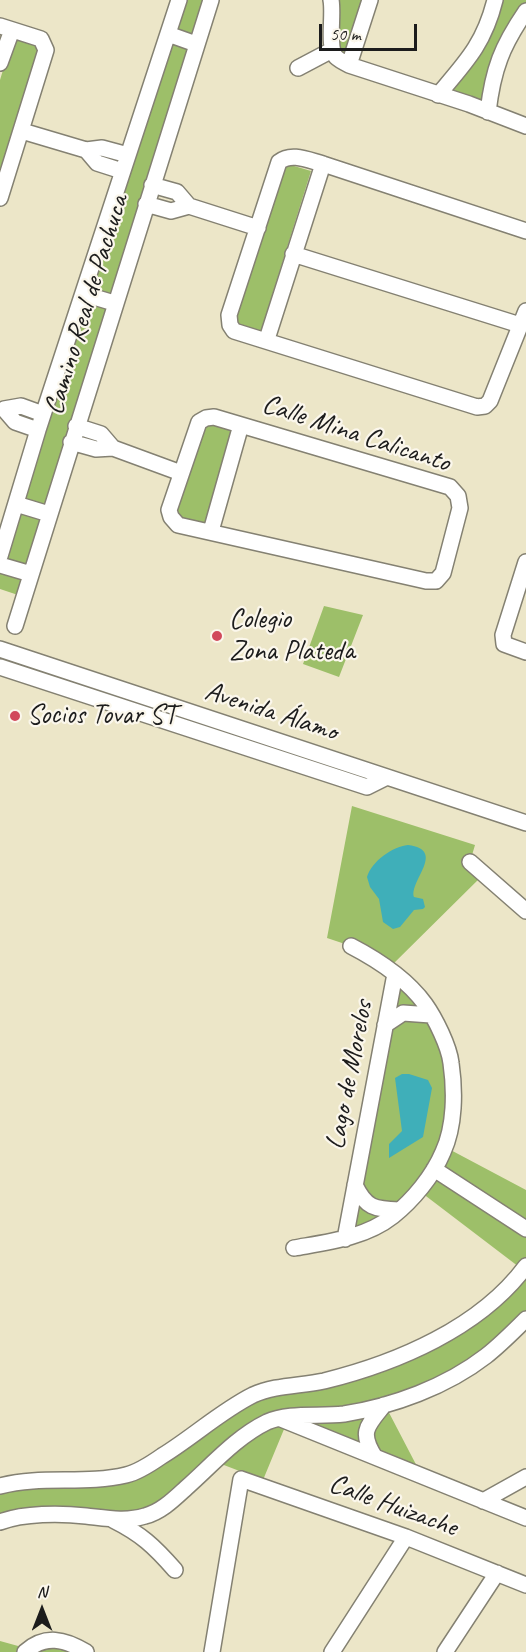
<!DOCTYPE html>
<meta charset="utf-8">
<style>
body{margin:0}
#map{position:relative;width:526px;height:1652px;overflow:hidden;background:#ece6c8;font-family:Caveat,sans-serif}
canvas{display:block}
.north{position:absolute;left:12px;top:1580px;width:60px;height:60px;-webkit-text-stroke:4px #fbf7ec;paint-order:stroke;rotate:0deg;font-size:16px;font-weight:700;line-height:24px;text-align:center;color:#1c1c1c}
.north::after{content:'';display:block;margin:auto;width:21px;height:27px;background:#1c1c1c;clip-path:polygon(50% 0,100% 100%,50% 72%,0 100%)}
.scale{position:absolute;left:319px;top:24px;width:98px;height:27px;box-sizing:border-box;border:3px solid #1c1c1c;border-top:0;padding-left:8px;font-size:18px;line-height:21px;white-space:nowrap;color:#1c1c1c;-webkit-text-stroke:4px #fbf7ec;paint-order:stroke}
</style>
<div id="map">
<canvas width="526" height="1652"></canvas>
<div class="north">N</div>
<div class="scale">50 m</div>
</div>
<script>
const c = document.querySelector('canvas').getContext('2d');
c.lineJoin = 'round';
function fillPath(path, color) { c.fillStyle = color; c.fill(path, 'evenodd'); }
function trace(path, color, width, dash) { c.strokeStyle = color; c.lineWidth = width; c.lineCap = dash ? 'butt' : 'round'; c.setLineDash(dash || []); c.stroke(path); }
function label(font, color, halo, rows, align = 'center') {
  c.font = font + ' Caveat,sans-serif'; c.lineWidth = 4.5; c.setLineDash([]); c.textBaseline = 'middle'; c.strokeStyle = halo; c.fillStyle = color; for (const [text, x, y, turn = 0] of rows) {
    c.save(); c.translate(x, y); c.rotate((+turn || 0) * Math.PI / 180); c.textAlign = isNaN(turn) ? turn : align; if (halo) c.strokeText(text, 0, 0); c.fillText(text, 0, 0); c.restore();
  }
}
fillPath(new Path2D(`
 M179,0H210L24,597L0,589V556Z
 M332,0H370L348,62L340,58Z
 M495,0H526V11L506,42L488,112L438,95L472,55Z
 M13,37L41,46L0,175V80Z
 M284,163L311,171L261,331L232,324Z
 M203,422L231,430L204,526L173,516Z
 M324,606L363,615L339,677L303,664Z
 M352,806L475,845L470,862L484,874L388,969L351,946L327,938Z
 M401,979L451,1061L445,1147L526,1190V1319L485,1356L385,1405L422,1476L287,1422L263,1480L216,1462L145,1516L0,1522V1486L129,1474L227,1412L292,1386L435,1340L523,1270L418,1190L393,1216L345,1239Z
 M0,1641L29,1649L34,1644L86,1652H0Z`), '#9dbf69');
fillPath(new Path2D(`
 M408,845C447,850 409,881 414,897L423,899L425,907L423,909L414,910L400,927L393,929L383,922L379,899L370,887L367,877C372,861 392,847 408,845Z
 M402,1074H409L428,1080L432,1088L423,1137L389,1158V1144L402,1131L395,1078Z`), '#3fafb9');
const minor = new Path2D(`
 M331,0C334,14 327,48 336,57C339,60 345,63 349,65L469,104L526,126
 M0,26L41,39L46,50L0,198
 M168,34L196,44
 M0,63L12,30
 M349,65L370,0
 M298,68L332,50
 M438,95C466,62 484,44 495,0
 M488,112C493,69 502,46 526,11
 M22,131L86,150
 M122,171L97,163L86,150L102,148L128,155
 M146,204L171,211L189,206L177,192L152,185
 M189,206L258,228
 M526,231L323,164C308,160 291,152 279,162L229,315L230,325L234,331L477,407L485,406L490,401L526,311
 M293,254L520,325
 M84,294L114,303
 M267,339L323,164
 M214,417L450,487L458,496L460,508L443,573L436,581H426L178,525L171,517L169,510L199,422L206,418Z
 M38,430L15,422L4,409L21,406L43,414
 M71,442L96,449L113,448L101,434L76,426
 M113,448L181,473
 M16,504L49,514
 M211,531L241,425
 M0,556L38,430L179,0
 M526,562L503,635L504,644L526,652
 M0,565L31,574
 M15,626L211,0
 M0,649L526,823
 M0,667L367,787L387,777
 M470,862L526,911
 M385,1025L403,1013L431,1015
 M434,1169L526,1229
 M355,1185C366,1208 374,1209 399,1210
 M345,1239L395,974
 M294,1248C328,1242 365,1238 393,1216C413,1200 433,1176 443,1152C455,1126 455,1091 451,1063C449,1046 435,1018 425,1004C406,978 378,960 351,946
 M281,1419L526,1518
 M375,1457C359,1432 367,1426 384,1405
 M0,1486C42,1475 85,1485 126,1475C139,1472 152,1463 162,1456C193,1437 221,1411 253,1395C275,1385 301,1386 324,1381C397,1363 480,1328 526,1266
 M483,1501L526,1477
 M113,1520C141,1534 154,1546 175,1570
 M0,1522C24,1513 60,1513 86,1516C105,1518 126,1522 145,1516C161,1512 174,1499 186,1488C211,1466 236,1437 267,1422C289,1412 319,1417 344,1414C393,1406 446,1387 486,1356C500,1345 513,1332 526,1319
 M25,1652C45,1634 65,1639 86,1652
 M212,1652L241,1479L406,1537L526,1585
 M332,1652L406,1537
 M445,1652L497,1573`);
trace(minor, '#848172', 18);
trace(minor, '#fff', 15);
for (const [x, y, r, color] of [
 [217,636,6,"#d1495b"],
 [15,716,6,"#d1495b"]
]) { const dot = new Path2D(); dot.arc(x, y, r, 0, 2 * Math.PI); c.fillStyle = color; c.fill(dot); trace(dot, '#fbf7ec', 2); }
label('28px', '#1c1c1c', '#fbf7ec', [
 ["Camino Real de Pachuca",87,305,-73],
 ["Calle Mina Calicanto",356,434,18],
 ["Avenida Álamo",271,712,18],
 ["Lago de Morelos",350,1075,-79],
 ["Calle Huizache",393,1506,20]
]);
label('28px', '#1c1c1c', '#fbf7ec', [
 ["Colegio",229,620],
 ["Zona Plateda",229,652],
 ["Socios Tovar ST",27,716]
], 'left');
</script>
